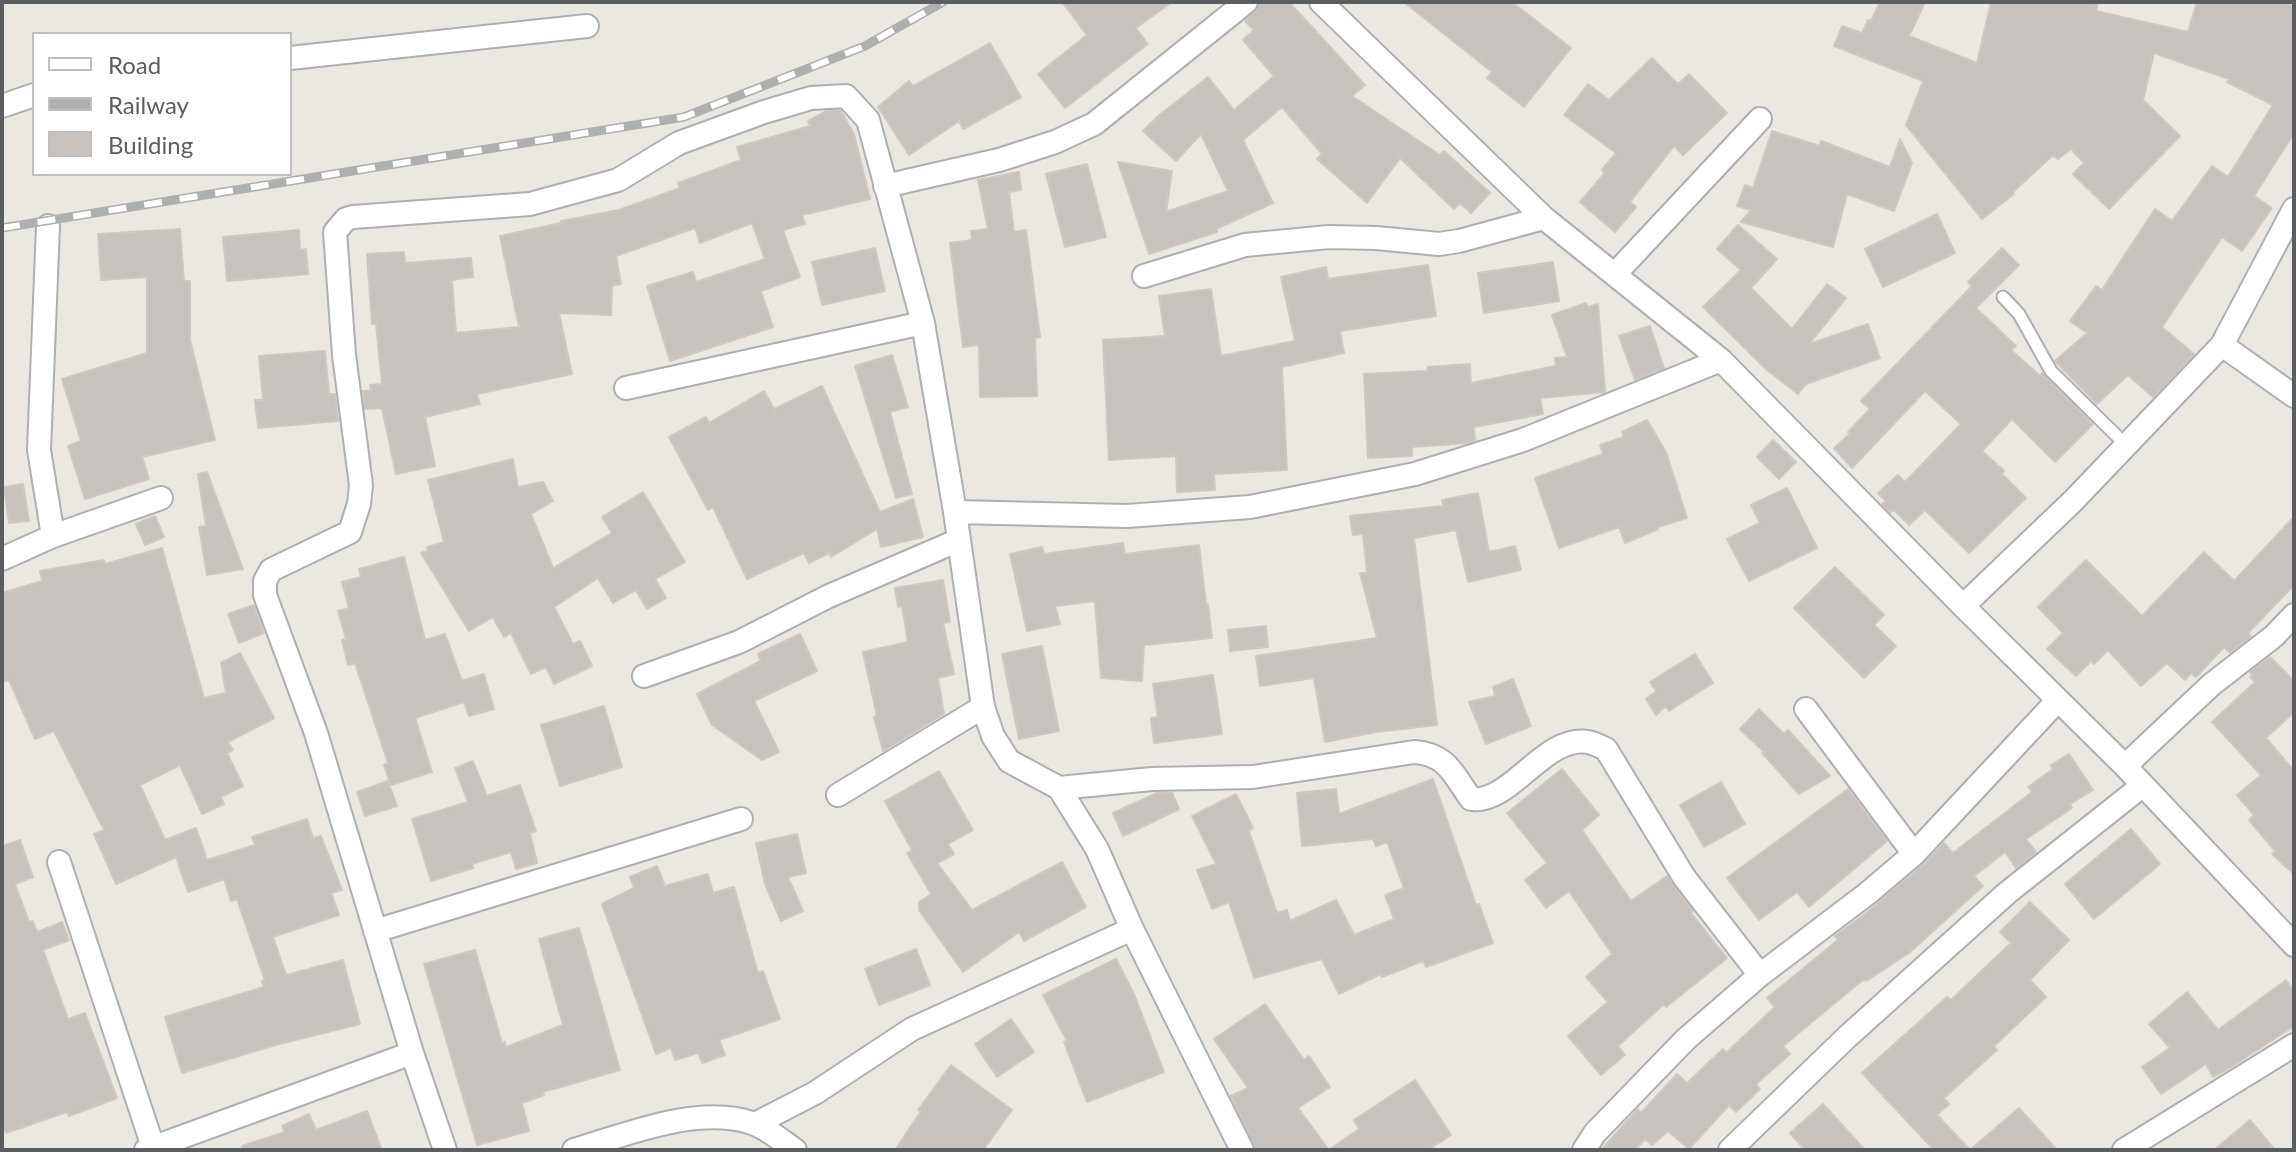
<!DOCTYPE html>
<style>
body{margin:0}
#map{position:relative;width:2296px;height:1152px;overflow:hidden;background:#ebe7e1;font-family:Lato,sans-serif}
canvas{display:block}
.frame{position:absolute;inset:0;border:4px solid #5a5e61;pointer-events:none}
.legend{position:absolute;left:32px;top:32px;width:260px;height:144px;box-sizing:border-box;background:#fff;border:2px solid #bdbfc0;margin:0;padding:10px 14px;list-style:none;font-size:24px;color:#5a5e61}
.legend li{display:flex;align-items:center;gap:16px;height:40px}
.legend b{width:40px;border:2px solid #bdbfc0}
</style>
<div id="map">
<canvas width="2296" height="1152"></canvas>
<div class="frame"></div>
<ul class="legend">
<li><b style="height:10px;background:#fff"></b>Road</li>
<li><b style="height:10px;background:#aeafaf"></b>Railway</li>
<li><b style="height:22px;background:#c7c2be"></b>Building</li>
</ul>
</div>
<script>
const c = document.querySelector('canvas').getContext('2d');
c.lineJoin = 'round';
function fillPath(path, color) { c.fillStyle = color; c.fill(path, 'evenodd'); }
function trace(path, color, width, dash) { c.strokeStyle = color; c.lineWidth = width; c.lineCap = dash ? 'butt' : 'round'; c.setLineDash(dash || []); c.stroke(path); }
const building = new Path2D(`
 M1062,2H1172L1136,28L1148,44L1065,108L1038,74L1087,35Z
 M1260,2H1289L1365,85L1352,96L1440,155L1444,151L1490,193L1471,213L1460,203L1454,209L1400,158L1367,203L1317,159L1322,154L1282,107L1243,140L1273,203L1216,229L1217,232L1149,254L1118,162L1172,171L1166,212L1228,191L1201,134L1176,161L1143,131L1157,117L1208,77L1234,110L1274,76L1243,40L1254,30L1245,21L1255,12Z
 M1404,2H1512L1571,48L1524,107L1487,78L1492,72Z
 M1880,2H1925L1909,36L1977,63L1991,2H2098L2096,11L2188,32L2197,2H2285L2294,7V133L2254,196L2272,208L2242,251L2222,237L2162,327L2194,354L2153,397L2128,375L2097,404L2055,361L2087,333L2070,321L2096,286L2102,290L2155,209L2172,221L2212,166L2228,177L2273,105L2227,82L2229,79L2154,53L2143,100L2180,136L2109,209L2073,174L2084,163L2071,149L2058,159L2053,155L2013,192L2014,194L1982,219L1906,125L1923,81L1834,46L1842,26L1862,33L1868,20L1871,21Z
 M990,43L1021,97L963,129L959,121L909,155L878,107L909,81L913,86Z
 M1652,58L1678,84L1689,74L1727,113L1683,155L1674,146L1630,202L1636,207L1615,232L1580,202L1605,173L1602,170L1616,153L1564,115L1588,84L1609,100Z
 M840,110L854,134L870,199L802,215L805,224L783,230L800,277L761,291L773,327L670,361L647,286L693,272L696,282L765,259L752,223L700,243L695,228L616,256L621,284L612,286L611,315L559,313L572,374L477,394L480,404L425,417L435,466L396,474L382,408L365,409L363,391H371L370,385L382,384L376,324H372L367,254L404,252L405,263L471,258L473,277L452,280L456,333L519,327L500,236L561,223V221L619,210L680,188L678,183L741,160L737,147L810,126L808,121L826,111Z
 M1772,131L1820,146L1821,141L1890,167L1900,139L1912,163L1894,211L1847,194L1833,247L1741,222L1751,210L1737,206L1745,185L1753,188Z
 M1087,164L1106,237L1065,247L1046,174Z
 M1019,172L1021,190L1009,192L1014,232L1026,230L1040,337L1035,338L1037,396L980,397L979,345L963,347L950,243L972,240L971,231L988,229L978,180Z
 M1937,214L1955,253L1883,287L1865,249Z
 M1738,225L1777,259L1751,288L1792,329L1827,284L1846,298L1809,344L1868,324L1880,358L1806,384L1798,394L1767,370L1703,307L1741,270L1717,249Z
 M180,229L184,281H190V340L215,440L142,457L149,479L85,499L68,446L81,441L62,379L147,353V277L101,280L98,234Z
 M299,230L300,250L306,249L308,274L227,281L223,237Z
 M875,248L885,291L822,305L812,262Z
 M2002,248L2019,265L1976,308L2016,346L2011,350L2040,376L2042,373L2093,424L2055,462L2012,419L1982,451L2004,471L2002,474L2026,498L1969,553L1925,510L1909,525L1894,510L1890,512L1882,504L1886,501L1878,493L1898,475L1905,482L1961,424L1925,391L1852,468L1834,448L1850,434L1848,432L1870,409L1861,401L1972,286L1968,282Z
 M1553,262L1559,301L1484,313L1478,273Z
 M1428,265L1436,316L1340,331L1344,353L1282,367L1287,470L1214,474L1215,490L1177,492L1176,456L1109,460L1103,340L1165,336L1159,296L1211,289L1221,356L1295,341L1281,277L1326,267L1328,279Z
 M1586,303L1588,307L1598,304L1605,392L1540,398L1543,414L1474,427L1475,440L1468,443L1412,447V456L1368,458L1364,374L1428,371V367L1470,364L1471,383L1556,366L1555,358L1567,357L1552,315Z
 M1650,326L1664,368L1635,380L1619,336Z
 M325,351L329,394H335L338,421L258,428L255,400H263L259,356Z
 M892,355L908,407L890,412L912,494L896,498L855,366Z
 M822,386L880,512L913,499L923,537L881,547L877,529L831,557L829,553L809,563L804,553L747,579L713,507L708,510L669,437L706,417L709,423L764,391L774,409Z
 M1647,420L1666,452L1687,518L1658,527V529L1625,543L1619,527L1559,548L1535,478L1603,454L1600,445L1624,437L1622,432Z
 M1773,440L1796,462L1779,479L1757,457Z
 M513,459L518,487L543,482L553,501L531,514L553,568L612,533L602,517L643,492L685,562L655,579L666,598L647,609L636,590L613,603L598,578L554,607L573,644L580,641L592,666L554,684L546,667L531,674L511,633L504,637L493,617L469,631L421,553L428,551L427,547L444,542L428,480Z
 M207,472L243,569L207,575L199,527L206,526L198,474Z
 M23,484L29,521L9,523L4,487Z
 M1787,488L1817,548L1749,581L1727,539L1760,523L1751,505Z
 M1478,493L1489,552L1515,546L1521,570L1468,582L1456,530L1414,538L1437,725L1376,732L1325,742L1314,678L1260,686L1256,656L1377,638L1360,573H1367L1363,534L1353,535L1350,516L1443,506L1442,500Z
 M155,516L164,537L145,545L136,524Z
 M2294,517V585L2248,633L2251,636L2230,653L2224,647L2196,677L2191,673L2185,680L2167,663L2141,686L2108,650L2094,664L2091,661L2076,676L2047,649L2063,633L2038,607L2086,560L2142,616L2204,552L2234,581Z
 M1123,543L1125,554L1199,545L1206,604H1208L1212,638L1144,645L1142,681L1101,678L1095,601L1055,606L1060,624L1027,631L1010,554L1042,547L1044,554Z
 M162,548L204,698L226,693L221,663L240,653L274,718L228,742L233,750L227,753L243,786L221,797L224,804L202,814L180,765L140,785L165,840L196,828L207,860L255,845L252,837L307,819L313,838L321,836L342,890L331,893L339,915L273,937L286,975L343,960L360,1024L279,1044L182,1073L165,1017L264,987L262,981H265L237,899L231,901L224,879L188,892L176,857L116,884L94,834L104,830L54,731L35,739L9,680L2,682V593L42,581L40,571L104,560L105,564Z
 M404,557L425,640L445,634L462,681L484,674L494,709L469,716L464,702L415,718L432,772L391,785L384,765L388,763L355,663L348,665L342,640L346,639L338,611L349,608L342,582L361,577L359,569Z
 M1835,567L1884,615L1874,625L1896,646L1864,678L1794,608Z
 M943,580L950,622L943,623L954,674L938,678L944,714L883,751L874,717L877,716L863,652L908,642L902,606L898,607L895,588Z
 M254,605L264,633L239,643L228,614Z
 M1266,626L1268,647L1230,651L1228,630Z
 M800,634L817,671L754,701L779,752L762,760L712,725L697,694L761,661L758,654Z
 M1042,646L1059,731L1019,739L1002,654Z
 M1695,654L1713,683L1669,711L1666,706L1656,715L1646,699L1656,691L1650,682Z
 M2270,657L2294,681V712L2266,738L2294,771V874L2272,854L2275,851L2249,820L2254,815L2237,795L2261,775L2212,722L2255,682L2250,677L2253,675L2250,672Z
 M1213,675L1222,734L1154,743L1151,718L1158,717L1153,684Z
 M1513,679L1531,726L1486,744L1469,702L1495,696L1493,687Z
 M604,706L622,767L560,786L541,725Z
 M1759,709L1784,734L1788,730L1830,776L1799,794L1762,753L1764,752L1740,729Z
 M2069,754L2093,790L2070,804L2072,808L2026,839L2036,852L2016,868L2005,852L1974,876L1983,886L1909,953L1866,981L1864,979L1783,1046L1790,1054L1756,1084L1760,1089L1736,1112L1729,1105L1689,1149L1668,1131L1652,1145L1645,1139L1635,1150H1601L1638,1109L1641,1113L1677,1074L1687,1083L1723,1049L1726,1053L1775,1007L1767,998L1838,940L1835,936L1865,914L1923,865L1944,843L1953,853L2032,792L2028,787L2053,769L2051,765Z
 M473,761L487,796L520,785L536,831L530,833L537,863L516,869L511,852L472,864L473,868L431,881L412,819L468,802L455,768Z
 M1562,769L1599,815L1582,830L1631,901L1667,876L1693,911L1691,913L1727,958L1666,1007L1664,1004L1618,1046L1625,1055L1601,1075L1568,1036L1608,1002L1586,977L1612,954L1569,891L1546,908L1525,880L1547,863L1507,813Z
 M939,771L973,830L948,844L954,854L937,863L972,910L1062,862L1086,907L1024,941L1019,932L963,972L919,910V902L931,894L907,853L912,850L885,801Z
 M1433,779L1476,905L1479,904L1493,943L1426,967L1423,961L1382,977L1381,974L1339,994L1322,959L1254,978L1229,902L1212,909L1197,870L1216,864L1192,816L1236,794L1253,828L1249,831L1277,913L1287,910L1290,921L1336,900L1354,935L1394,919L1385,895L1404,888L1387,842L1376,846L1373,839L1302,846L1297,793L1336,789L1339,814Z
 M388,781L397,806L365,816L357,792Z
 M1721,782L1745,824L1704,847L1680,805Z
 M1848,789L1887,841L1809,907L1797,892L1759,920L1727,878Z
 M1157,793H1172L1179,809L1123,836L1113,813Z
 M2131,829L2160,864L2094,919L2065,884Z
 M797,834L806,873L788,877L803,911L781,921L765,884L756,843Z
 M20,840L33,877L15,884L29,922L33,921L37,932L62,922L69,940L43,950L68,1019L85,1013L117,1098L69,1116L67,1112L6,1133L2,1121V846Z
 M657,866L665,886L708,874L713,893L734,887L758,973L763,971L780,1019L719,1040L725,1055L702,1063L698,1053L675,1060L671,1048L656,1054L602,904L634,888L630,877Z
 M2030,902L2069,940L2030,980L2046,997L1994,1046L1997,1050L1944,1098L1949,1104L1937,1115L1970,1150H1934L1862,1073L1947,997L1951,1000L2011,943L2000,932Z
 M579,928L620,1070L543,1092L544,1095L522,1103L529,1131L477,1145L424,964L475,950L502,1043L505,1042L506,1047L563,1025L539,939Z
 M916,949L930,985L879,1005L865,969Z
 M1116,959L1134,994L1164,1072L1087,1102L1064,1042L1067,1041L1043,995Z
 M2286,980L2294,991V1026L2228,1069L2213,1077L2206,1064L2161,1094L2142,1067L2170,1048L2149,1024L2187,992L2218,1030Z
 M1265,1004L1304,1060L1309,1056L1330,1087L1298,1108L1329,1150L1359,1129L1354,1120L1415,1080L1451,1135L1428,1150H1256L1231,1096L1248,1088L1214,1039Z
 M1011,1019L1034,1052L997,1077L975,1044Z
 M951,1065L1012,1110L983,1150H895L921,1111L918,1110Z
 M1823,1104L1865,1150H1805L1790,1133Z
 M2019,1108L2057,1150H1970Z
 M367,1111L382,1150H243L242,1146L285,1132L282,1126L309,1114L316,1130Z
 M2250,1120L2275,1150H2214Z`);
fillPath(building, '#c7c2be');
trace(building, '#cfc8c0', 2);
const service = new Path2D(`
 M2003,297L2019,314L2051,371L2126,445`);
const minor = new Path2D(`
 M1321,2L1544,218L1721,360L1963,606L2125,766L2294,945
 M290,58L587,26
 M2,106L34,95
 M885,186L999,160L1055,142L1094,124L1246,2
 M48,226L39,450L53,536
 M1616,273L1760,119
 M1144,276L1245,245L1329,237L1376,238L1439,244L1459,241L1544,218
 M2222,345L2294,396
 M626,388L923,323
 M955,512L1127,516L1250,507L1415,474L1523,440L1721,360
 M2,559L53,536L161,498
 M1963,606L2073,501L2222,345L2294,209
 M644,676L739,642L829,596L959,540
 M1806,709L1914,854
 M2125,766L2211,685L2274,636L2294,615
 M1059,788L1152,779L1253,777L1414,752C1447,754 1453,774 1471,799C1510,805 1545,734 1588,742C1594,743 1601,747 1606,749L1684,877L1760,975
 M838,795L983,707
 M59,862L153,1147
 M375,931L741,819
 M755,1124L815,1093L912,1029L1132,929
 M146,1150L412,1053
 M445,1150L412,1053L316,733L265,595V581L271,570L350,532L359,504L361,485L344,355L335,232L346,219L353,217L530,204L618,180L679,143L764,112L811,98L846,96L868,120L923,323L955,512L983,707L993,736L1009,761L1059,788L1097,849L1132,929L1242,1150
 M574,1150C628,1134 697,1105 752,1123C767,1128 782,1141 795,1150
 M1584,1150L1595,1133L1686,1039L1760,975L1868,893L1914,854L2058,700
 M1730,1150L1847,1037L2007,893L2142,786
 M2124,1150L2294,1045`);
trace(service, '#adb0b3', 15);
trace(minor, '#adb0b3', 26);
trace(service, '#fff', 11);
trace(minor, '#fff', 22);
const rail = new Path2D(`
 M2,228L684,117L865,46L943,2`);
trace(rail, '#aeafaf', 9);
trace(rail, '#fff', 6, [18]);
</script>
